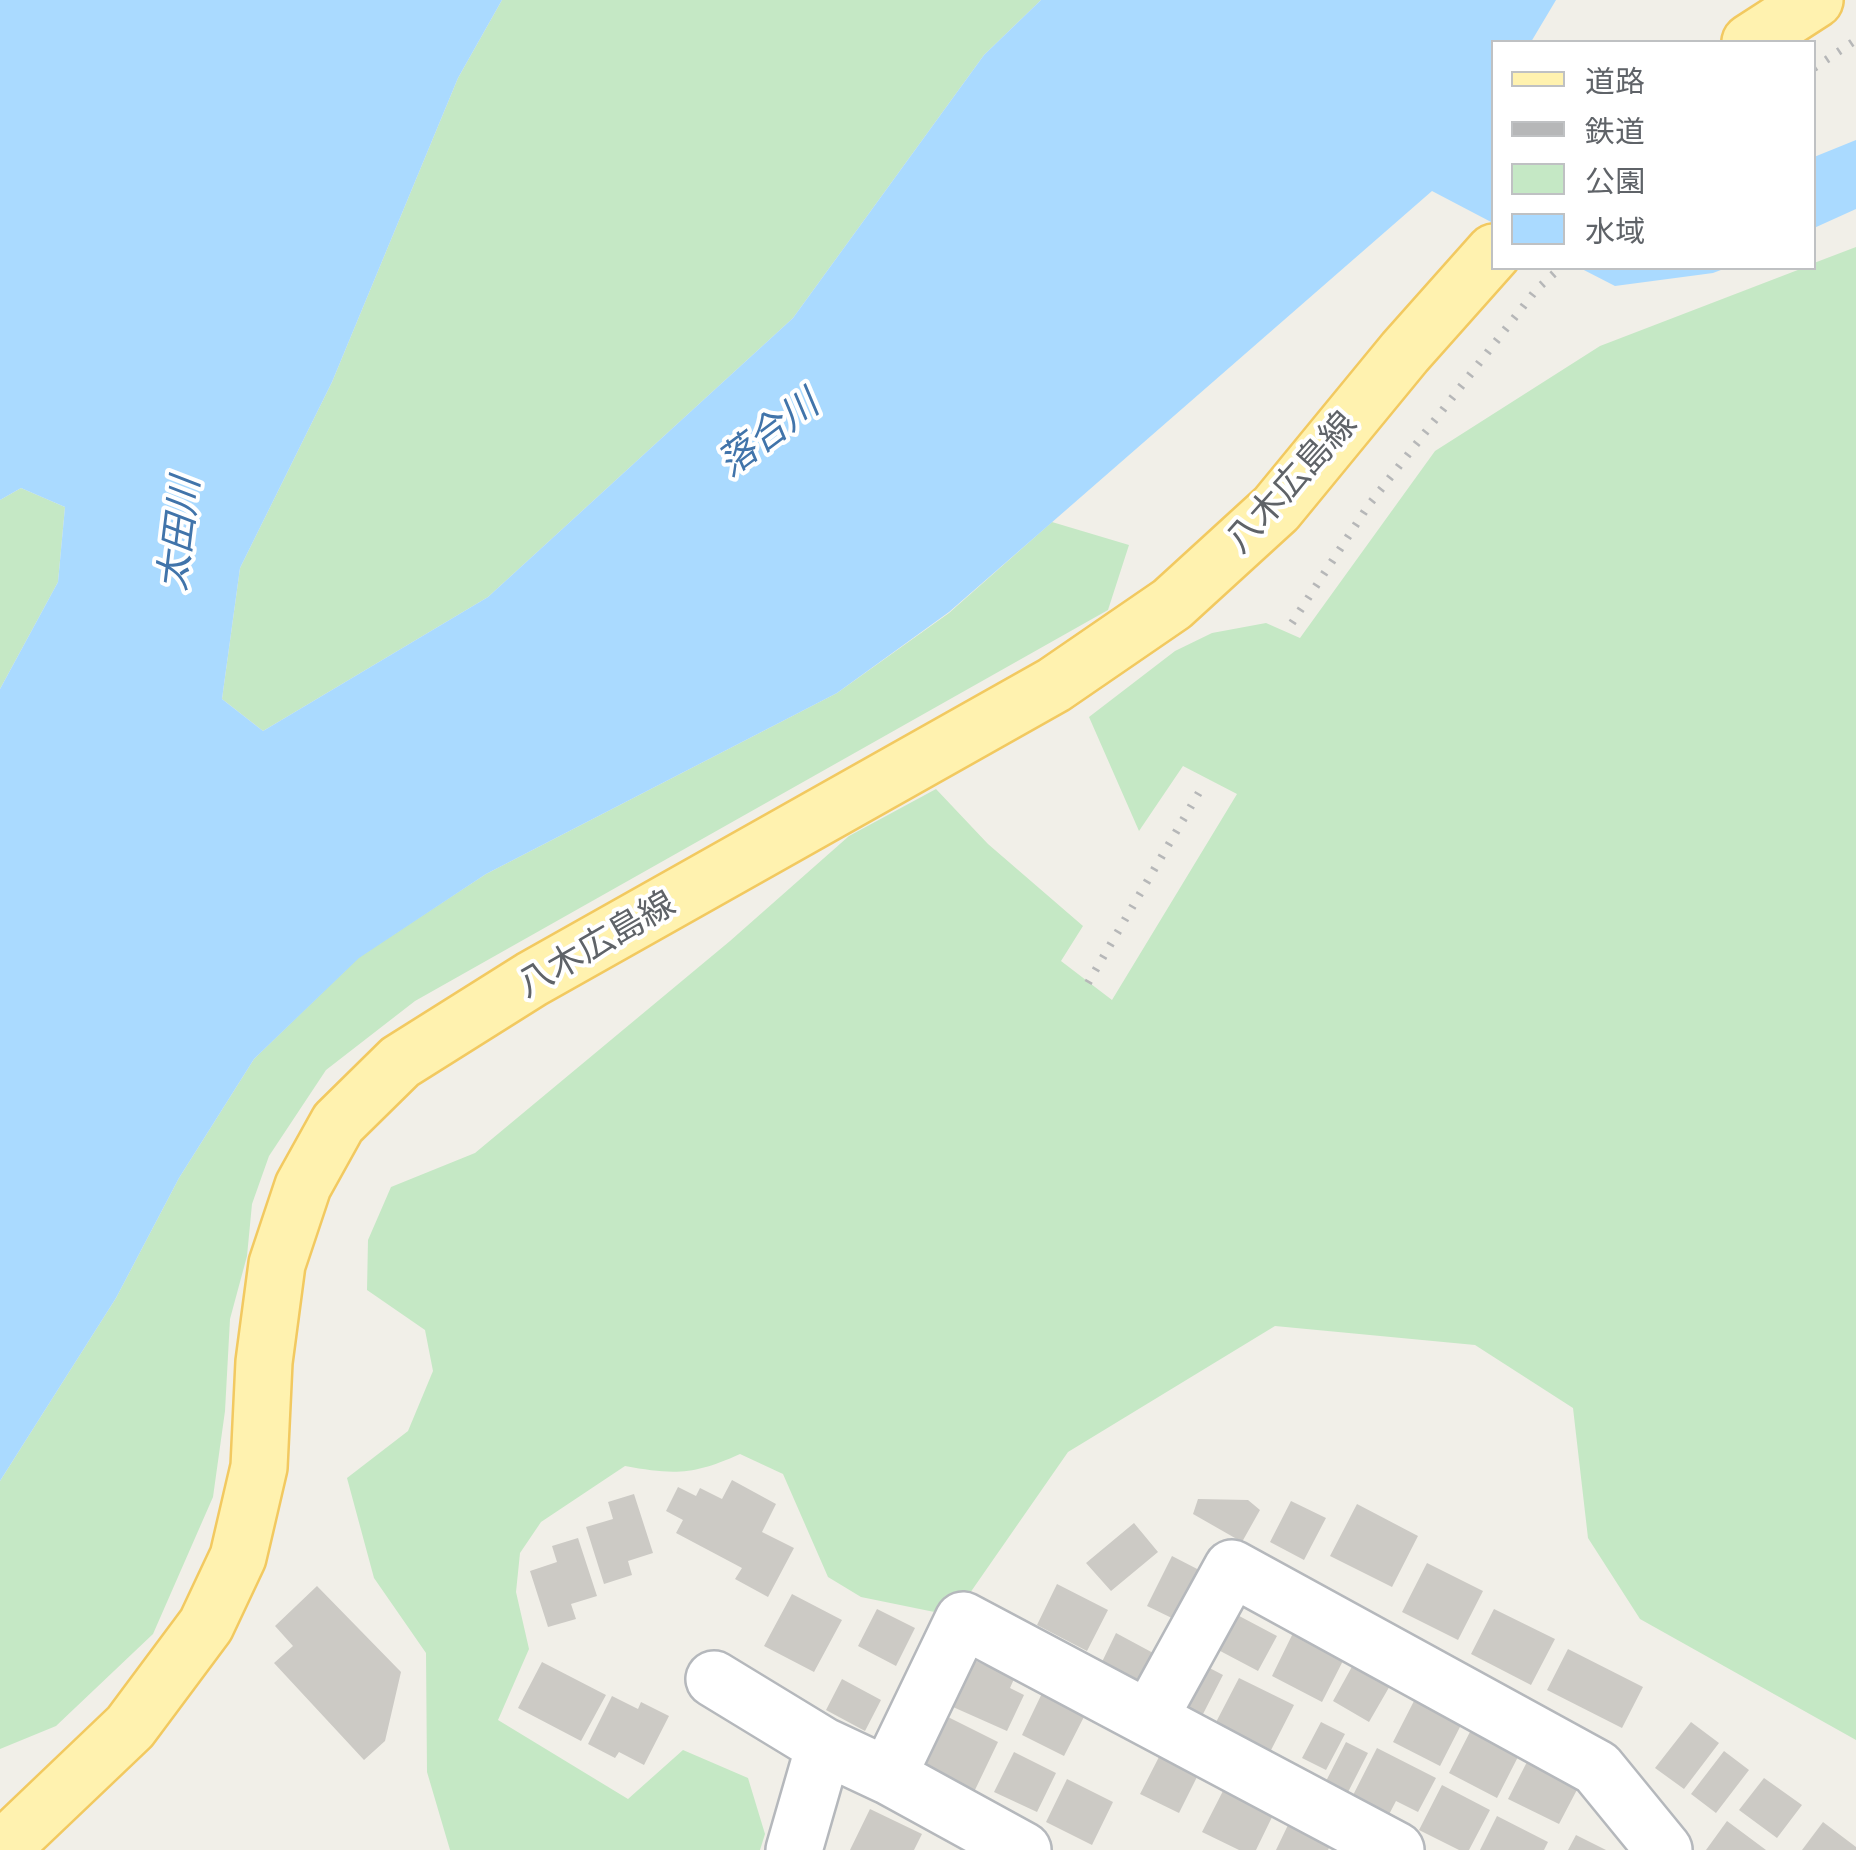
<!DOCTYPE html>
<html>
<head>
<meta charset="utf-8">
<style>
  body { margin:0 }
  #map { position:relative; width:1856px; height:1850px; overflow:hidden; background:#f1efe8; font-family:"Exo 2","Noto Sans JP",sans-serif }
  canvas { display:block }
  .legend { position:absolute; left:1491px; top:40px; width:325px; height:230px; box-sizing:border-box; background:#fff; border:2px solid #bfc1c3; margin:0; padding:12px 18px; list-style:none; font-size:30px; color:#5f6368 }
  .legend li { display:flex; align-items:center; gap:20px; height:50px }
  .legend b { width:50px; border:2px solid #bfc1c3 }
</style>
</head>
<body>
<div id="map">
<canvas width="1856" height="1850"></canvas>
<ul class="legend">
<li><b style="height:12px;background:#fff2af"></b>道路</li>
<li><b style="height:12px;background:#b6b7b8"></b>鉄道</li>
<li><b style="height:28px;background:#c5e8c5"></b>公園</li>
<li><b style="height:28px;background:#aadaff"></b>水域</li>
</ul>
</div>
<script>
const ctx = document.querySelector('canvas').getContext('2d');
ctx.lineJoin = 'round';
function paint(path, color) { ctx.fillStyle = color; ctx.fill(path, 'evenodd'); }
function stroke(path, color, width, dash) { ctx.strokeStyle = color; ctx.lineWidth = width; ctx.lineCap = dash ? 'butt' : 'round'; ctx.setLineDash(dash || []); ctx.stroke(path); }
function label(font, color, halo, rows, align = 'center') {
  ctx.font = font + ' "Exo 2","Noto Sans JP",sans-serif'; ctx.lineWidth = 8; ctx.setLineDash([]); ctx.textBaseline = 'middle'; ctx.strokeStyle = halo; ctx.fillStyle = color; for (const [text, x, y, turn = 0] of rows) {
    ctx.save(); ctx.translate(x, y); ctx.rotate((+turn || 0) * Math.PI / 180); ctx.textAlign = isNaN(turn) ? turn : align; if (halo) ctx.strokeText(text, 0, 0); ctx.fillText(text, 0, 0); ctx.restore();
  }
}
const green = new Path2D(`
  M502,0H1041L984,55L793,318L488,597L263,731L222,699L240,568L332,382L458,78Z
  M1856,247V1740L1640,1619L1588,1538L1573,1408L1475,1345L1275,1326L1068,1452L954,1616L861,1597L828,1577L783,1474L740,1454C694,1475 674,1475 625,1466L541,1522L520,1553L516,1592L529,1649L498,1720L628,1799L683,1750L748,1778L765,1834L760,1850H450L427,1772L426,1653L374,1578L347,1478L408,1431L433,1371L425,1330L367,1290L368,1240L391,1187L475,1153L730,941L849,836L936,789L988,844L1083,926L1061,961L1112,1000L1237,794L1183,766L1139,831L1089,717L1175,651L1212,633L1266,623L1300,638L1435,451L1600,346L1803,268H1814V263Z
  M21,488L65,507L58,582L0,689V500Z
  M1052,522L1129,545L1108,610L415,1001L326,1070L269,1156L252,1204L247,1256L230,1319L225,1411L213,1497L153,1634L56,1726L0,1749V1481L116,1298L179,1178L254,1059L359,957L486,874L837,693L949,613Z`);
const water = new Path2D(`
  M0,0H502L458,78L332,382L240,568L222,699L263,731L488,597L793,318L984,55L1041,0H1556L1531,42H1494L1493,223L1432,191L949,612L837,693L486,874L359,958L254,1059L179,1178L116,1298L0,1481V689L58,582L65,507L21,488L0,500Z
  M1856,140V209L1814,228V157Z
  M1580,268H1726L1713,273L1615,286Z`);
const building = new Path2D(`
  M732,1480L776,1504L762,1532L794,1548L768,1597L735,1579L742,1568L676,1533L683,1520L666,1511L678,1487L696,1496L700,1488L722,1499Z
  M634,1494L653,1553L628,1561L632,1575L604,1584L586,1527L613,1519L608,1502Z
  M1198,1499L1248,1500L1260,1510L1242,1542L1193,1514Z
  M1291,1501L1326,1518L1304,1560L1270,1542Z
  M1357,1504L1418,1536L1392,1587L1330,1556Z
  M1134,1523L1158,1552L1111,1591L1086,1563Z
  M578,1538L597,1596L571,1604L576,1619L548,1627L530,1571L557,1562L552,1546Z
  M1172,1556L1203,1572L1178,1621L1147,1606Z
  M1427,1563L1483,1591L1458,1640L1402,1612Z
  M1057,1584L1108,1610L1087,1651L1037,1625Z
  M317,1586L401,1672L385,1741L364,1760L274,1663L293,1646L275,1626Z
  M792,1594L842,1620L814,1672L764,1646Z
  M877,1609L915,1628L896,1666L858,1646Z
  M1226,1609L1277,1636L1258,1671L1207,1644Z
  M1494,1609L1555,1639L1531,1685L1471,1654Z
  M1296,1627L1347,1653L1322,1702L1272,1676Z
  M1116,1633L1155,1654L1140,1684L1101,1664Z
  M1568,1649L1643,1687L1622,1728L1547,1690Z
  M974,1660L1014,1679L1010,1688L1024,1695L1007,1731L953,1707Z
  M542,1662L606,1695L581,1741L518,1708Z
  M1200,1663L1223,1675L1203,1714L1179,1702Z
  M1354,1663L1391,1684L1369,1722L1333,1701Z
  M1239,1678L1294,1705L1268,1756L1213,1728Z
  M842,1679L881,1700L865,1731L826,1710Z
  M1046,1685L1089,1707L1064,1756L1022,1735Z
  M612,1696L638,1709L641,1702L669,1716L644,1765L619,1752L615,1758L588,1744Z
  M1414,1701L1461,1725L1440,1766L1393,1742Z
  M946,1716L998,1742L974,1792L921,1766Z
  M1321,1722L1345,1734L1326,1770L1302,1758Z
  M1691,1722L1719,1743L1684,1789L1655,1768Z
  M1473,1726L1521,1751L1497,1798L1449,1773Z
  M1346,1742L1368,1753L1345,1798L1323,1787Z
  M1377,1748L1436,1778L1418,1812L1396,1801L1383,1826L1347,1807Z
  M1724,1751L1749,1770L1716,1813L1691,1794Z
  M1014,1752L1056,1773L1037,1812L994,1792Z
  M1160,1755L1199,1773L1179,1813L1140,1794Z
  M1529,1758L1580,1784L1559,1824L1508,1799Z
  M1764,1778L1802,1805L1777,1838L1739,1810Z
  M1067,1779L1113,1802L1092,1845L1046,1822Z
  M1442,1785L1490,1810L1469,1850H1459L1419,1830Z
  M1224,1789L1274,1813L1256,1850H1239L1202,1832Z
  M870,1809L922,1834L914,1850H850Z
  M1497,1816L1548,1842L1544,1850H1480Z
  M1727,1821L1766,1850H1706Z
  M1823,1822L1856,1847V1850H1802Z
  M1288,1825L1330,1846L1328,1850H1276Z
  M1576,1835L1606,1850H1568Z`);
const minor = new Path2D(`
  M714,1679L824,1746
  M1150,1717L1232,1568L1597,1768L1664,1850
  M888,1776L963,1620L1396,1850
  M794,1850L824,1746L888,1776L1023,1850`);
const major = new Path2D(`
  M1750,42L1815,0
  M1,1850L130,1727L206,1625L238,1557L259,1467L264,1362L277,1264L303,1186L338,1123L400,1062L532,979L1054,685L1172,604L1276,509L1405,352L1494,252`);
const rail = new Path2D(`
  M1814,68L1856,40
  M1292,623L1368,506L1536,290L1560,268
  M1088,983L1201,789`);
const streetNames = [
  ["八木広島線",1291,482,-48],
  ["八木広島線",596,944,-30]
];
const waterNames = [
  ["落合川",768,433,-37],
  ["太田川",179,534,-83]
];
paint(green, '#c5e8c5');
paint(water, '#aadaff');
paint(building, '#cccac5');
stroke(minor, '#b5b8bc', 60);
stroke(major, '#f2c960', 60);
stroke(minor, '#fff', 55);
stroke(major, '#fff2af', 55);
stroke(rail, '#b6b7b8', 8, [2.5, 12]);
label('35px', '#5f6368', '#fff', streetNames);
label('italic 38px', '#4174aa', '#fff', waterNames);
</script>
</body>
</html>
